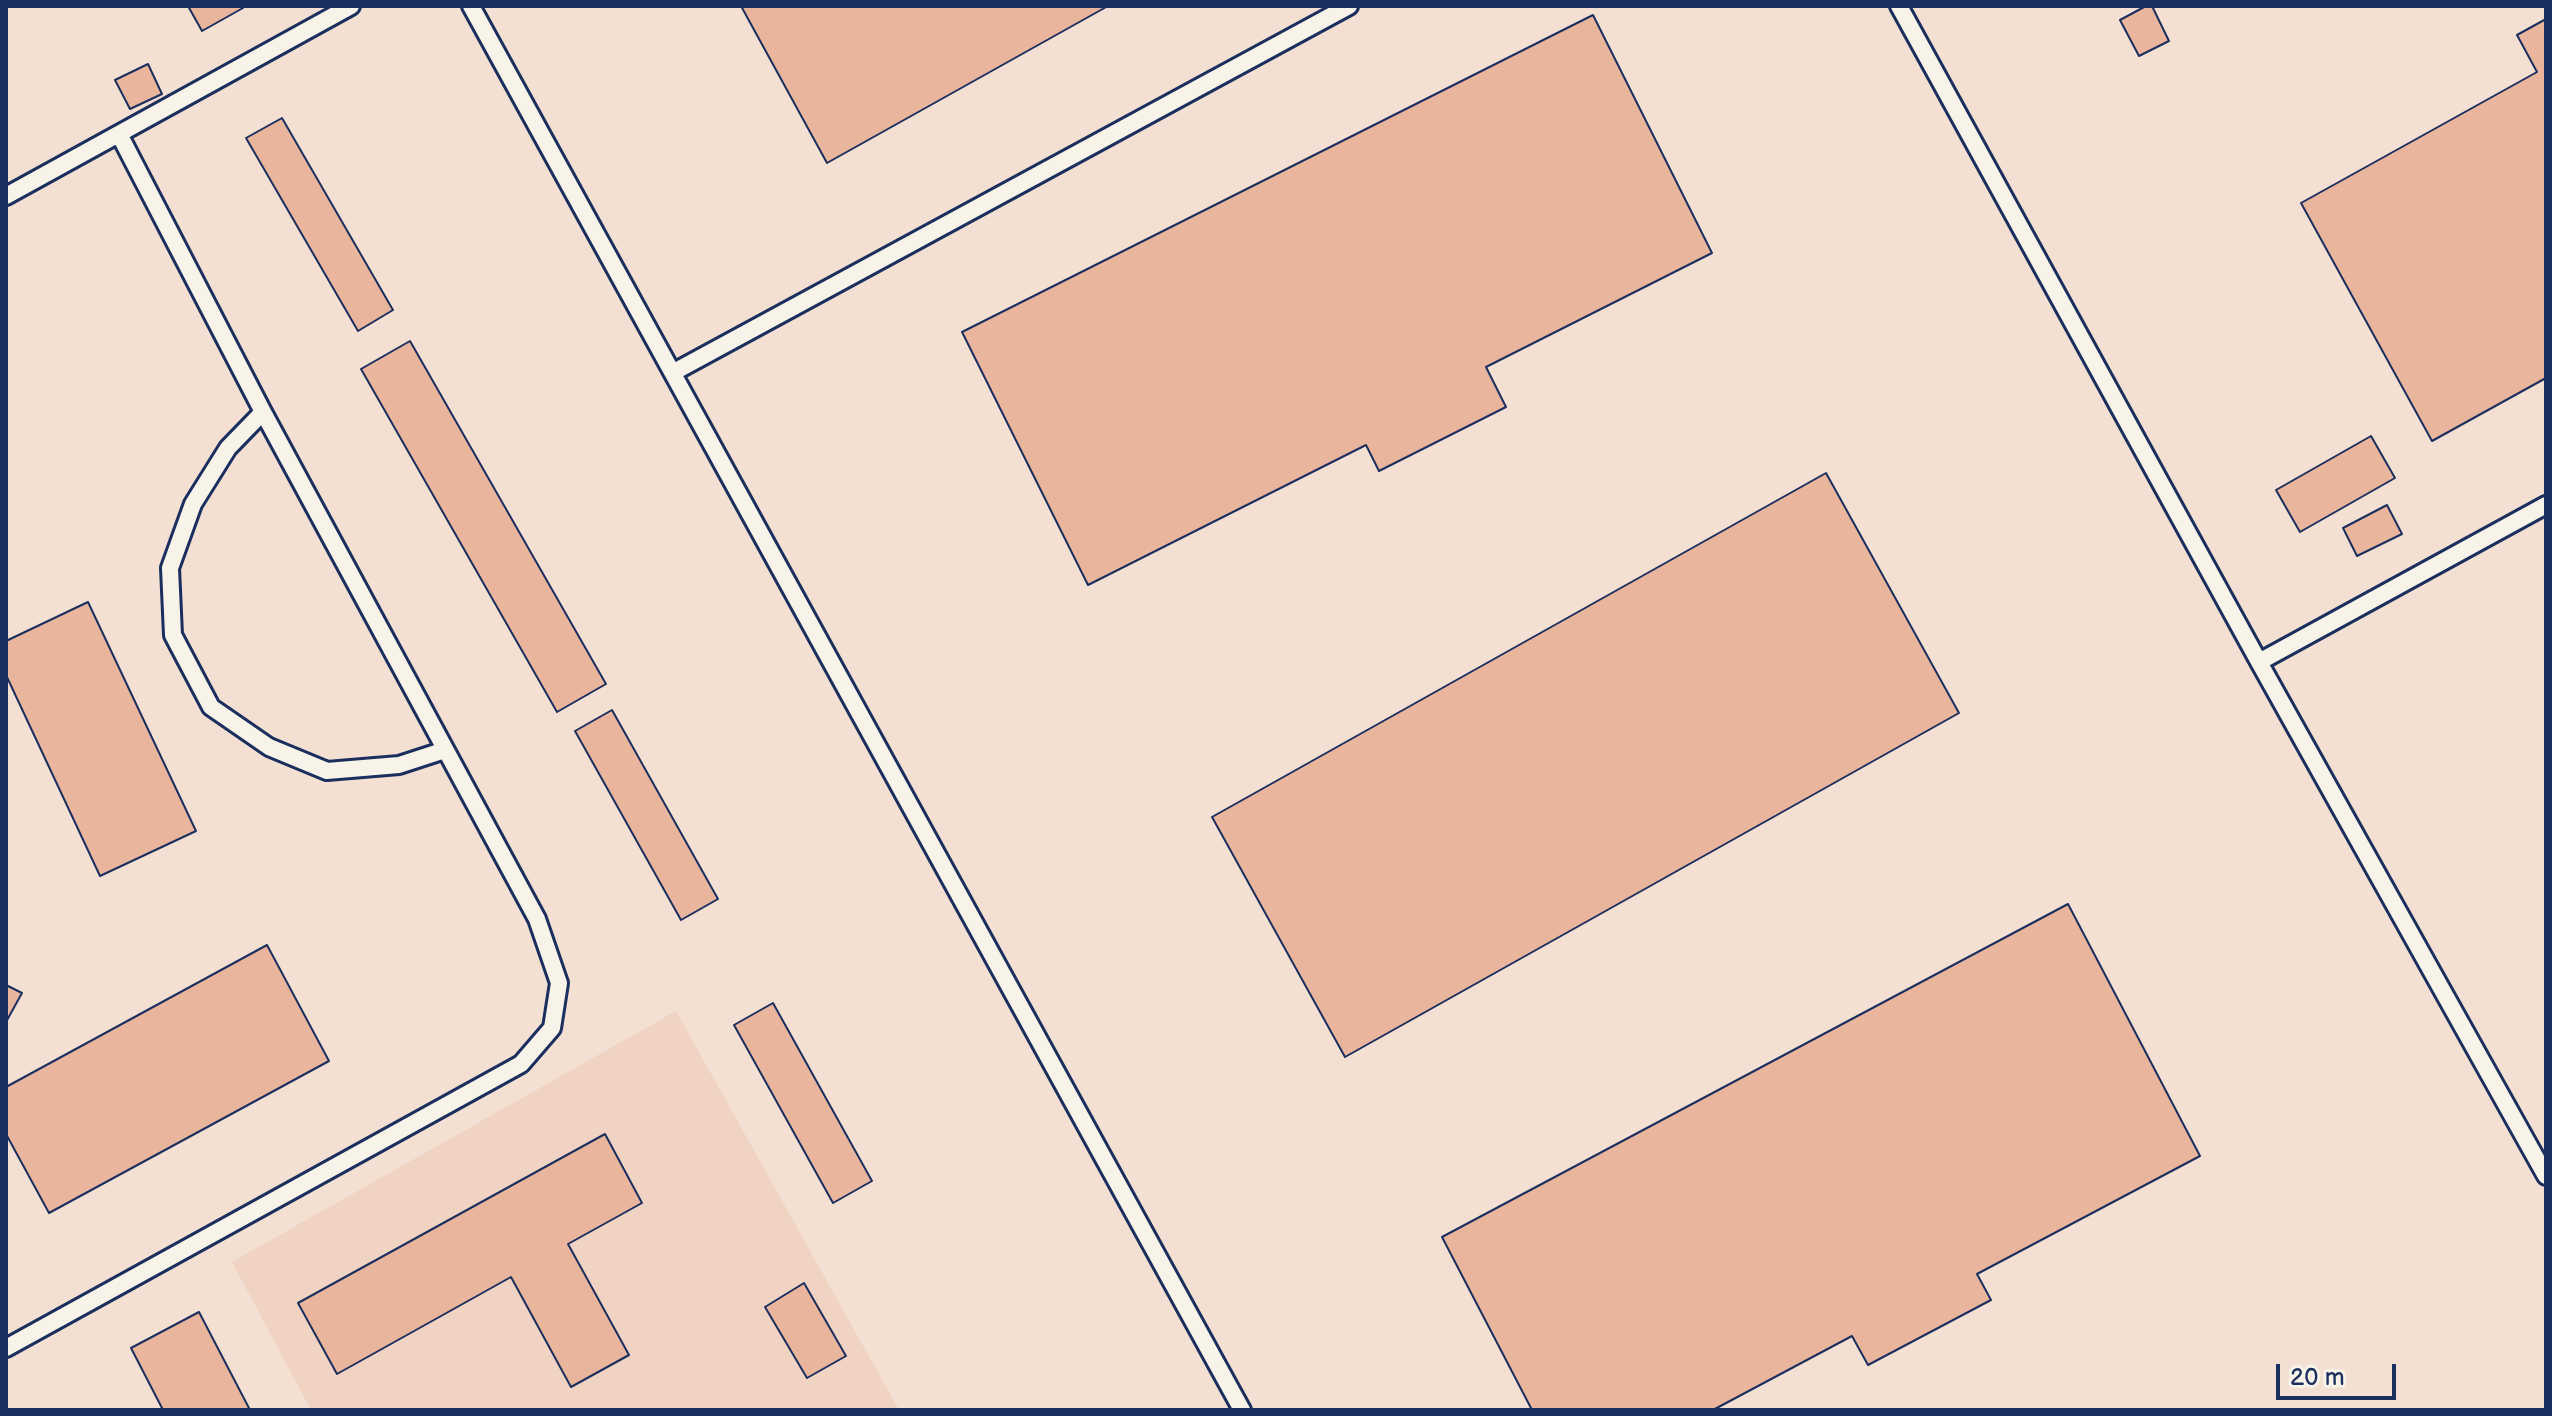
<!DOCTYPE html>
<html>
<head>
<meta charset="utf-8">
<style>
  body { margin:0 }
  #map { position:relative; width:2552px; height:1416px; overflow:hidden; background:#f3e0d2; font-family:"Balsamiq Sans",sans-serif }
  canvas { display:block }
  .frame { position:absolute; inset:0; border:8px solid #1b2f5e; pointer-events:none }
  .scale { position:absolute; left:2276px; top:1364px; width:120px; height:36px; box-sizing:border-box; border:4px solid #1b2f5e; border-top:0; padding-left:10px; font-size:24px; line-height:28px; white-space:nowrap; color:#1b2f5e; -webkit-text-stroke:6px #f7f3e8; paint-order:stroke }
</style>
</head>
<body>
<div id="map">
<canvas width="2552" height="1416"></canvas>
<div class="frame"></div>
<div class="scale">20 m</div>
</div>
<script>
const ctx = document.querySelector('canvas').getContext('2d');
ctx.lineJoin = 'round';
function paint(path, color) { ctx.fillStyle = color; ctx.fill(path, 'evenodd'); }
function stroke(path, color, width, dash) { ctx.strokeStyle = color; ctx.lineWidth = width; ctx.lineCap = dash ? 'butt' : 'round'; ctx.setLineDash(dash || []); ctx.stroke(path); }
const built = new Path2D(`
  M676,1011L899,1410H311L232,1262Z`);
const building = new Path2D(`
  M188,6H243V8L202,31Z
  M741,6H1108L827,163Z
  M2146,6H2152L2169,41L2139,56L2120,20Z
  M1593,15L1712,253L1486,367L1506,407L1379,471L1366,445L1088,585L962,332Z
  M2546,19V378L2432,441L2301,203L2537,72L2517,35Z
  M148,64L162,94L130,109L115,80Z
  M282,118L393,310L358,331L246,138Z
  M410,341L606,684L557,712L361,369Z
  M2371,436L2395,478L2300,532L2276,490Z
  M1826,473L1959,713L1345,1057L1212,817Z
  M2387,505L2402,534L2357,556L2343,528Z
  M88,602L196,831L100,876L6,675V641Z
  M612,710L718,899L681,920L575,731Z
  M2068,904L2200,1156L1977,1274L1991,1300L1868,1365L1852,1336L1713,1410H1532L1442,1237Z
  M267,945L329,1061L49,1213L6,1134V1087Z
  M6,985L22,993L6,1022Z
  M773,1003L872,1181L833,1203L734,1025Z
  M605,1134L642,1203L568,1244L629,1355L571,1387L511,1277L337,1374L298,1303Z
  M804,1283L846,1356L807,1378L765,1307Z
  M199,1312L250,1410H163L131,1348Z`);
const service = new Path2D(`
  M471,6L1242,1410
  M1899,6L2259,662L2546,1176
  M6,196L351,6
  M674,372L1349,6
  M263,412L228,448L193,504L170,568L173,635L211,707L269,747L327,771L399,765L445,750
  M2259,662L2546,505
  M6,1348L521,1064L552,1028L559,983L537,919L263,412L119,134`);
paint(built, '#f0d3c2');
paint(building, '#eab59d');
stroke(building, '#1b2f5e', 2);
stroke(service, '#1b2f5e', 22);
stroke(service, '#f7f3e8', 16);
</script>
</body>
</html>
